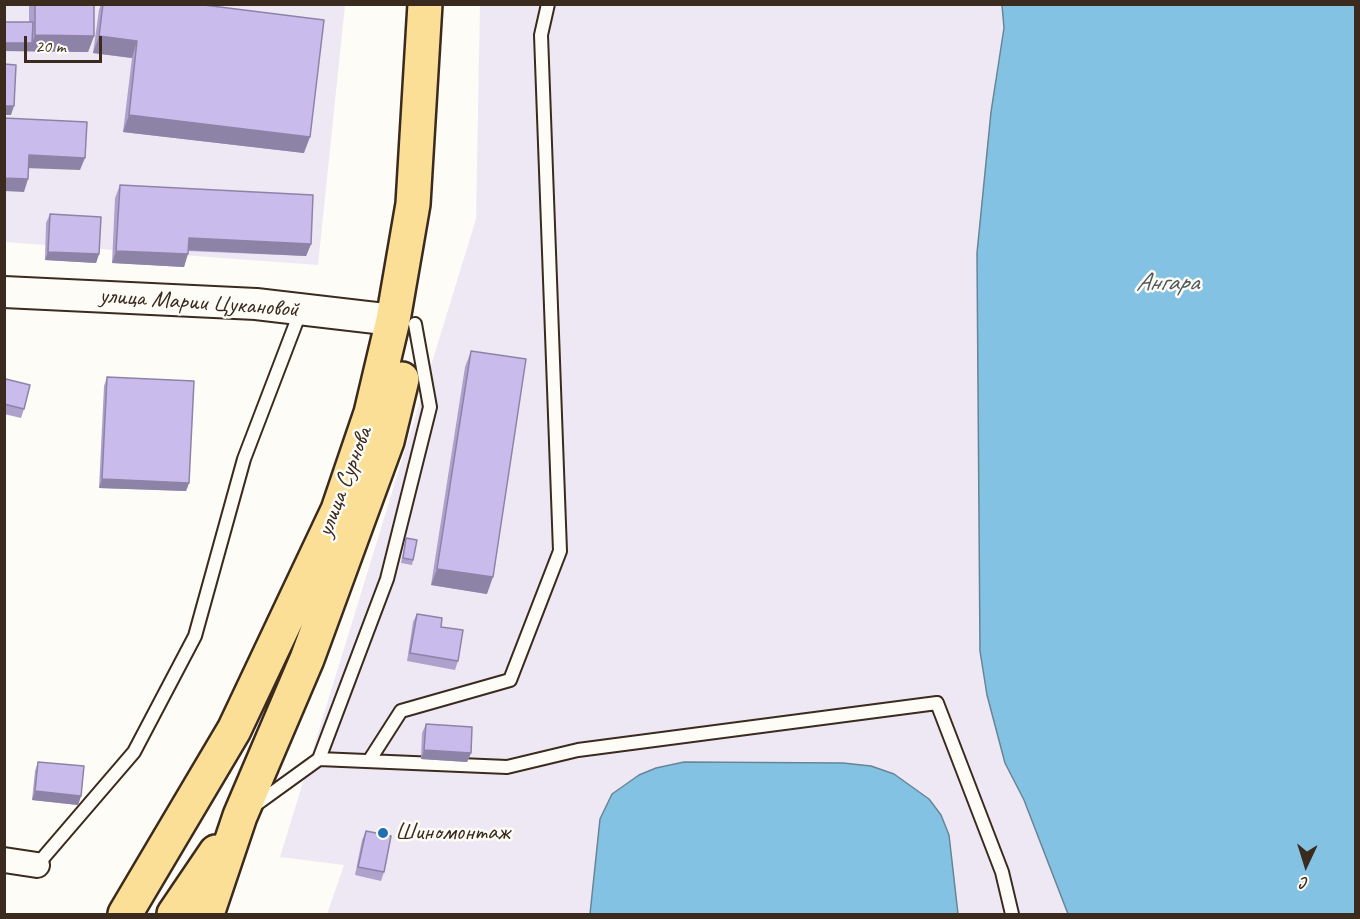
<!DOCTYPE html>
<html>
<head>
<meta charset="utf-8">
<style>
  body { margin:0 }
  #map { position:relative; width:1360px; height:919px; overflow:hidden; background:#fdfcf7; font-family:Caveat,sans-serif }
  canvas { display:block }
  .frame { position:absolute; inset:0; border:6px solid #3b2a1e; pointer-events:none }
  .north { position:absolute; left:1276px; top:835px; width:60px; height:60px; -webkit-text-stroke:4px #fdfcf7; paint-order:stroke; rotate:184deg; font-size:16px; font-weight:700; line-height:24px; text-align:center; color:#3b2a1e }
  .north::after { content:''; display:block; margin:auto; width:21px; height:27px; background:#3b2a1e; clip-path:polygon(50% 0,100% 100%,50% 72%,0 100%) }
  .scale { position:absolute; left:24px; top:36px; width:78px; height:27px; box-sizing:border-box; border:3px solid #3b2a1e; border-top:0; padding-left:8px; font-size:18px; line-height:21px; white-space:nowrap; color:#3b2a1e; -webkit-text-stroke:4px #fdfcf7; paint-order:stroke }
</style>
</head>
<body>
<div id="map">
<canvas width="1360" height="919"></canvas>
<div class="frame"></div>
<div class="north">С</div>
<div class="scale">20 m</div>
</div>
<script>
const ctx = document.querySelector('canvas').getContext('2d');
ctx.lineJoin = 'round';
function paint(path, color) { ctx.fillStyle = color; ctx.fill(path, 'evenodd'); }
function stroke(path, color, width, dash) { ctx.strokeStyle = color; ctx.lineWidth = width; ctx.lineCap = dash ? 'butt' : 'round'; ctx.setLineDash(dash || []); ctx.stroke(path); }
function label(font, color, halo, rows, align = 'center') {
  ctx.font = font + ' Caveat,sans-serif'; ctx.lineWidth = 5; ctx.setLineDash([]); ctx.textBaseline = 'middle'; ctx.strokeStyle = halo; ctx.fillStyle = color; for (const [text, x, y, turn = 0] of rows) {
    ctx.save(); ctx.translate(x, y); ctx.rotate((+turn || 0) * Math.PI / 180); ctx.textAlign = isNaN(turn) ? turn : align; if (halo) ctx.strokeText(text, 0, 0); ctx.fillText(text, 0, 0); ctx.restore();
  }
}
const built = new Path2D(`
  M4,5H345L318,265L5,242Z
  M480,5H1002L1004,28L996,74L977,253L980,651L987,695L1005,763L1024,800L1068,914H958L949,835L871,766L843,763L684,762L600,819L590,914H327L344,865L280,857L476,219Z`);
const water = new Path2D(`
  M1002,5H1355V914H1068L1024,800L1005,763L987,695L980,651L977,253L991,112L1004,28Z
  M684,762L843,763L871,766L894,774L929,799L941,815L949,835L958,914H590L600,819L612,794L639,775L656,768Z`);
const service = new Path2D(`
  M319,759L387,579L430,407L415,324
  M369,761L401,711L510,680L560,551L541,35L548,4
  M254,806L319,759L507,767L578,750L937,703L1002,872L1012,914
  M37,865L134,752L195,636L244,459L301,310`);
const minor = new Path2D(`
  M4,860L37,865`);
const tertiary = new Path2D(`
  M4,292L256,304L393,320`);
const primary = new Path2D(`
  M125,914L234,730L338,510L371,413L393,320L413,204L425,4
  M174,914L216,852
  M207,914L240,816L307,659L387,441L402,379`);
const wall = new Path2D(`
  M29,4H94V36L88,52L4,51V22H29Z
  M101,4H196L304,153L123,132L132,58L93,53L99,10Z
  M120,185L311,244L306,256L188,251L184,267L112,263L115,198Z
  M50,214L99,254L96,263L45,260L46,223Z
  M471,351L487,594L431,585L465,367Z
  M107,377L189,483L186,491L99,488L104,386Z
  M6,379L24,409L21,418L4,414V383Z
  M406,538L413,560L412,565L401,563Z
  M417,614L441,627L458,661L455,670L407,661L413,622Z
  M426,724L471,753L467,762L421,759L422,733Z
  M38,762L81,796L78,805L32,800L35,771Z
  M366,831L384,872L381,881L355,875L362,840Z`);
const shadedWall = new Path2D(`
  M35,35L94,36L88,52L4,51V43H32Z
  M99,36L137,41L132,58L93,53Z
  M4,106H14L11,115H4Z
  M129,115L310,137L304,153L123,132Z
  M29,155L85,158L80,170L25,168Z
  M4,178L28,179L24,192L4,191Z
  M189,238L311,244L306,256L185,250Z
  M116,251L188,254L184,267L112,263Z
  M48,252L99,254L96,263L45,260Z
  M102,479L189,483L186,491L99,488Z
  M437,569L493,577L487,594L431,585Z
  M424,750L471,753L467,762L421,759Z
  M35,791L81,796L78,805L32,800Z`);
const building = new Path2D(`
  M35,4H94V36L35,35Z
  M103,4H196L324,20L310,137L129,115L137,41L99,36Z
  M4,22H33L32,43H4Z
  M4,64L16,65L14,106H4Z
  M4,118L87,122L85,158L29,155L28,179L4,178Z
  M120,185L313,195L311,244L189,238L188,254L116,251Z
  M50,214L101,217L99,254L48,252Z
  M471,351L526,359L493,577L437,569Z
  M107,377L194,381L189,483L102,479Z
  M6,379L30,385L24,409L4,404V385Z
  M406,538L417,540L413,560L403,558Z
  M417,614L442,618L441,627L463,630L458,661L410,653Z
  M426,724L472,727L471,753L424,750Z
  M38,762L84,766L81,796L35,791Z
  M366,831L391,836L384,872L358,867Z`);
const markers = [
  [383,833,6,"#1f6fb2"]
];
const streetNames = [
  ["улица Марии Цукановой",199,303,4],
  ["улица Сурнова",345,482,-69]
];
const poiNames = [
  ["Шиномонтаж",395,833]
];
const waterNames = [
  ["Ангара",1167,283]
];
paint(built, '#eee8f4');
paint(water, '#84c2e4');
stroke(water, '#678595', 1.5);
stroke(service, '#3b2a1e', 16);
stroke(minor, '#3b2a1e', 28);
stroke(tertiary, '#3b2a1e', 34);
stroke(primary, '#3b2a1e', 38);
stroke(service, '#fdfcf7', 12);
stroke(minor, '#fdfcf7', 24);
stroke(tertiary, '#fdfcf7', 30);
stroke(primary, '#fbdf96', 33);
paint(wall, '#aea1cc');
paint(shadedWall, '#8d83a6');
paint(building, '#cabbed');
stroke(building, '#8d83a6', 1.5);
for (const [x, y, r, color] of markers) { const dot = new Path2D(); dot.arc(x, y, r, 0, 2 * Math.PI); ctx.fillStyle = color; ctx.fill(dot); stroke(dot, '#fdfcf7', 2); }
label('24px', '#3b2a1e', '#fdfcf7', streetNames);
label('24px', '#3b2a1e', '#fdfcf7', poiNames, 'left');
label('italic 26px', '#515859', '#fdfcf7', waterNames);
</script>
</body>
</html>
